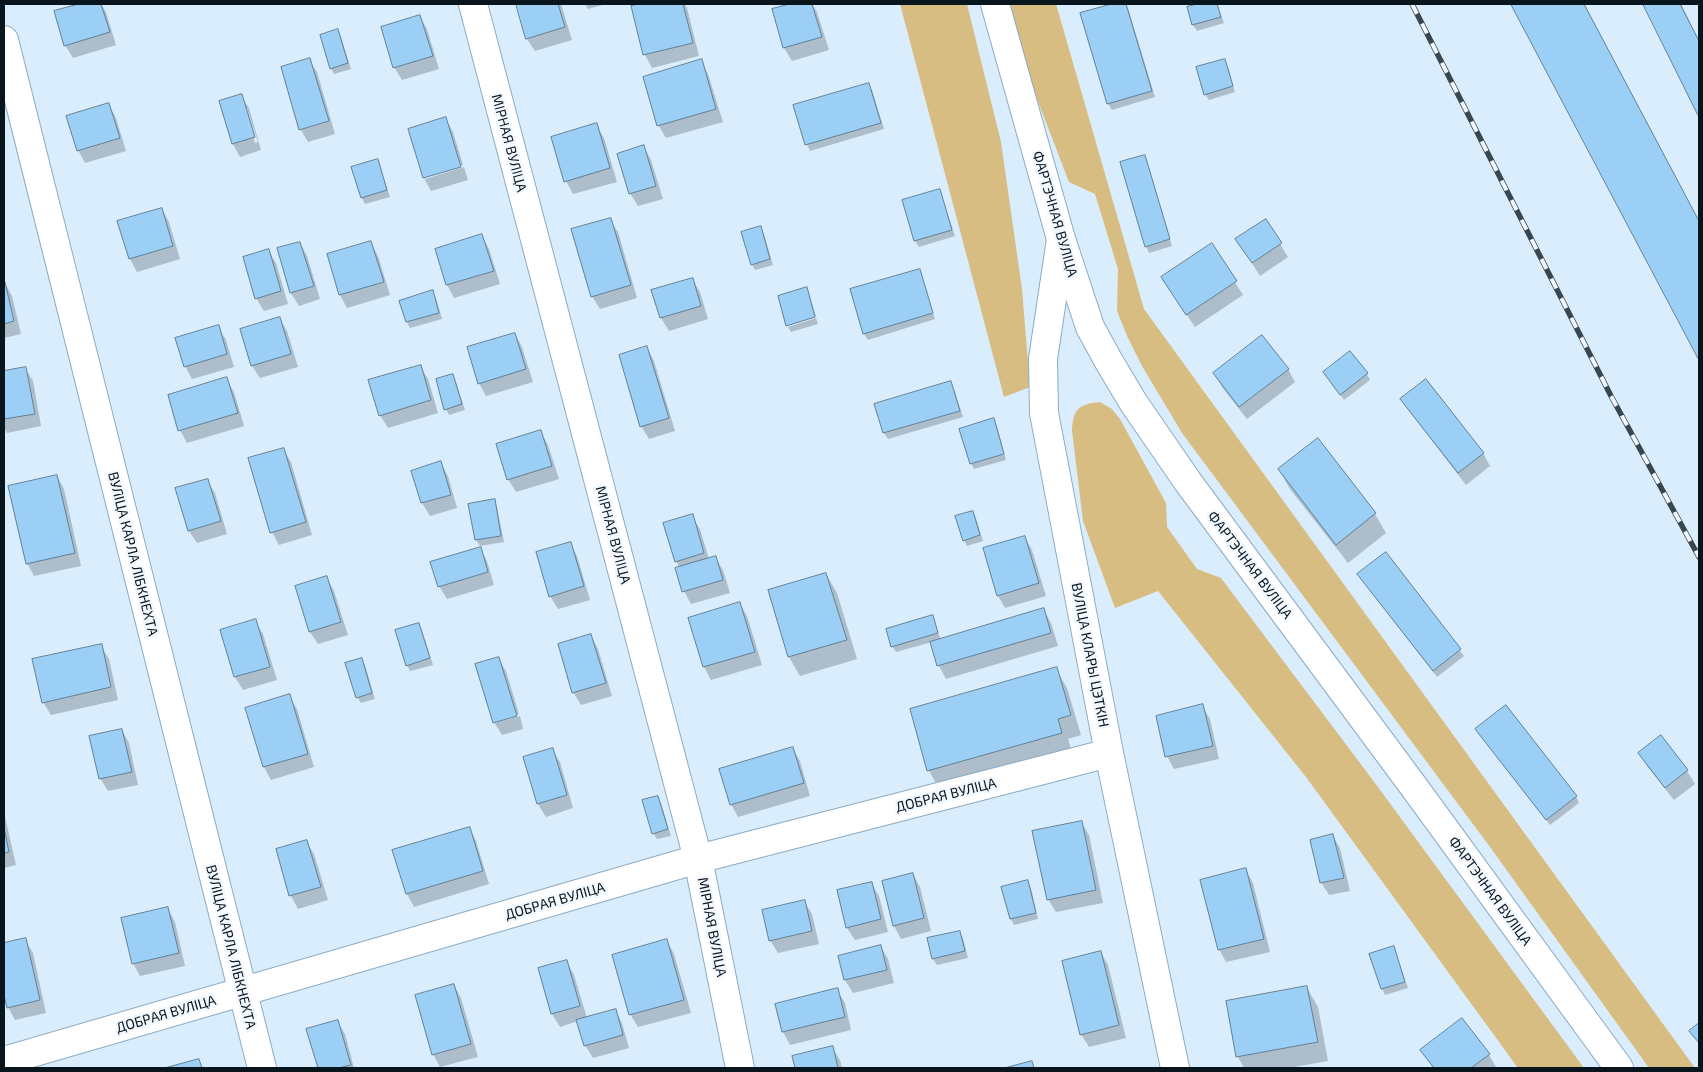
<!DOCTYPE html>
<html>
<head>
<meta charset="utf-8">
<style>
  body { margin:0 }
  #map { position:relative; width:1703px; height:1072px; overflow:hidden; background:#d9edfc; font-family:"Exo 2",sans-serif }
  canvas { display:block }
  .frame { position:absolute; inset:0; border:5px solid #09151d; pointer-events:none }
</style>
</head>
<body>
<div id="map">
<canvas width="1703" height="1072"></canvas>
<div class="frame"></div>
</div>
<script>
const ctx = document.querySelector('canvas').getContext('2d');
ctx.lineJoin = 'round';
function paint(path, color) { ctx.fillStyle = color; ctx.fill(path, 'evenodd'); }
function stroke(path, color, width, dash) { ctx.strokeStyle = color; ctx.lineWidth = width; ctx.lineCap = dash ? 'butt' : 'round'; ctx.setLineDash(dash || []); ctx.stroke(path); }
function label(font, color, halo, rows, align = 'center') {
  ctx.font = font + ' "Exo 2",sans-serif'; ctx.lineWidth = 5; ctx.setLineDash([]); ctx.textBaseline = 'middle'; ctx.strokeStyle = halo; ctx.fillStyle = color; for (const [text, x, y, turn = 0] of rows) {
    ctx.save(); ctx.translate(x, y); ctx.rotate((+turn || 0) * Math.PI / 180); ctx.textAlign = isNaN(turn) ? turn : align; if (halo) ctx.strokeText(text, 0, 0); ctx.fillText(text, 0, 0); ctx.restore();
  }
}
const green = new Path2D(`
  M900,4H967L1001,142L1022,289L1030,387L1004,397Z
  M1009,4H1056L1144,309L1695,1068H1649L1490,847L1182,433L1142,366L1127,336L1117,311L1118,269L1095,194L1069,182L1032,86Z
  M1100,402L1112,409L1120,419L1166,503L1167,527L1197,569L1221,578L1375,783L1584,1068H1518L1306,777L1158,591L1115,608L1083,521L1072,431C1073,410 1078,404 1100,402Z`);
const shadow = new Path2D(`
  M83,4H101L106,12L116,45L73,58L65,45L56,12Z
  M517,4H561L572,40L535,51L527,39Z
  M585,4H606L588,9Z
  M644,4H685L687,8L699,56L652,68L645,55L633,7Z
  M795,4H812L817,12L829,50L792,61L784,48L773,10Z
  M1117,4H1125L1128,8L1155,97L1112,110L1108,104L1082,14Z
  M1201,4H1217L1224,23L1197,31L1193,25L1188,7Z
  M1512,4H1584L1699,221V358Z
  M1644,4H1681L1699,40V114Z
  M420,17L427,29L439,69L402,80L394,67Z
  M338,31L341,37L351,69L334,74L331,68Z
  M309,60L317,72L335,134L308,142L301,130L282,68Z
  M1224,60L1228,67L1235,92L1209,100L1205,94Z
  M701,61L708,74L723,122L666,138L659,126L644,77Z
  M868,84L872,90L884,129L810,151L807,144Z
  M241,96L249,108L261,150L240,157L233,144ZM245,108H247L258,142L255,143Z
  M109,105L116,118L126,151L85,163L78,150Z
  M446,119L453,132L463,165L425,176V179L464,167L468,180L431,191L424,178Z
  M596,125L604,138L617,182L573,194L566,181Z
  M644,147L651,160L663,199L638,206L630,193Z
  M1144,156L1147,162L1172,246L1149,253L1146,246Z
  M377,160L380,167L390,197L365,204L362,198Z
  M939,190L942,197L955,236L919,247L915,241L903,201Z
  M162,209L169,222L180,259L137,272L130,259Z
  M610,220L618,232L637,298L600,309L592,296Z
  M1266,221L1288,257L1260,276L1245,252Z
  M760,228L764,234L773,265L755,270L752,264Z
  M482,236L489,249L500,284L454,298L447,285L436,249Z
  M300,243L307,256L320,299L299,306L291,293L278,249Z
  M371,243L378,256L390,295L347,308L340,295L328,255Z
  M1211,245L1243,295L1195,327L1170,290Z
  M268,250L276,263L288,304L264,311L256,298Z
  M919,271L922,277L935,319L868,340L864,334Z
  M692,279L700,292L708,319L669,331L661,318L653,291Z
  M5,283L12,296L21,334L4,338Z
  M806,289L809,295L816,316L787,325Z
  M432,292L436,298L442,319L410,328L407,322L401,301Z
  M279,318L287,331L298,367L260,378L252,366L242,330Z
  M816,318L818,324L791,332L788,327Z
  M218,327L226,340L234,367L192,379L185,366Z
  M515,334L522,347L533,382L486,396L479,383Z
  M647,348L654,361L675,431L649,439L641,426Z
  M420,366L428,379L438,413L388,428L380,415Z
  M25,368L33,381L41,426L7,433L4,428V372Z
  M1288,369L1295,382L1247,419L1222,387L1215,374Z
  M1324,373L1367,374L1370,380L1344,400Z
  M452,376L456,382L465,410L449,415L446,409Z
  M226,379L234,392L244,426L187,443L180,430Z
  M950,383L954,389L963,417L888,439L884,433L876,405Z
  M1402,399L1483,453L1490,466L1466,485L1410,412Z
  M993,420L997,426L1006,460L974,469L971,463Z
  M541,432L548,445L559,479L516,492L508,479Z
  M1318,440L1375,514L1386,533L1348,563L1290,489L1279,470Z
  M283,449L291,462L312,535L279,545L272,532Z
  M441,463L448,476L457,508L430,516L422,503L413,471Z
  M57,476L64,489L81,566L34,576L27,563Z
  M207,480L215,493L227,534L197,543L189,531Z
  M494,501L497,507L504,542L480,546L476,540L470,505Z
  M972,512L976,518L983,541L967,546L964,540Z
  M692,516L700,529L709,559L715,557L723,570L730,593L691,604L684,591L680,568L676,561Z
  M1025,537L1032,550L1046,596L1005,608L998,596Z
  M570,543L577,556L590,600L558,609L550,596Z
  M480,548L487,561L494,585L447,599L439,586Z
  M1385,553L1464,656L1437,677L1362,580Z
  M826,574L837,593L857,659L800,676L789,657Z
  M327,578L334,591L348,635L318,644L310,632Z
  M740,604L747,616L762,665L711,680L704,667L689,619Z
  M1044,610L1051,623L1058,646L946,679L939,666L932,642L896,652L892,646L932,617L941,640Z
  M255,621L263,634L277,680L243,690L235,677L221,631Z
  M419,624L422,630L433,665L410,671L407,665Z
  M591,636L598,649L612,696L581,705L573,692Z
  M101,646L109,659L118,700L51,715L43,702Z
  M498,658L506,671L519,714L495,721V723L520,716L523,729L502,735L494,722Z
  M361,659L365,665L375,699L361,703L357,697Z
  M1056,669L1067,688L1081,735L1068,739L1072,752L940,790L929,771L911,710Z
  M289,696L297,709L314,767L271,780L264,767Z
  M1202,706L1210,719L1219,759L1174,769L1167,756Z
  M122,730L129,743L138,785L108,791L100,778Z
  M1480,735L1576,796L1579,803L1550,825Z
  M1661,737L1687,771L1695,784L1674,800L1647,766L1640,753Z
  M552,749L560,762L573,808L546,817L538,804L524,757Z
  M793,749L800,761L810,796L738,817L731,804Z
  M657,797L661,803L671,836L657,839L653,833Z
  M4,812L16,865L4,868Z
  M1081,822L1089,835L1103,903L1056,912L1048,899Z
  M469,828L476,841L489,884L414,907L407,894L394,851Z
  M1333,836L1340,848L1350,891L1329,895L1321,882Z
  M306,841L314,854L328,900L298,909L291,896L277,850Z
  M1246,870L1253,883L1270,952L1226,962L1219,949Z
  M913,874L920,887L931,931L901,939L894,926Z
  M1027,882L1031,888L1038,919L1014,925L1011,919L1003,888Z
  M871,883L879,896L888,932L855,940L847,928Z
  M804,901L812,914L819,944L778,953L770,940Z
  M168,909L175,922L185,966L140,976L133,963Z
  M959,932L963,938L968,958L937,965L933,959L929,939Z
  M25,940L33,953L46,1013L15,1020L8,1007L4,989V944Z
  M667,941L674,954L691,1013L638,1027L630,1014Z
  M881,947L888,959L894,983L853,993L845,980L839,956Z
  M1393,948L1396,954L1408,988L1385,995L1382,989L1371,955Z
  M1101,953L1108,965L1126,1038L1089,1047L1081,1034Z
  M567,962L574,975L587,1018L615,1010L622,1023L629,1048L593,1058L585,1045L578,1021L560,1027L552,1014Z
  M454,985L461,998L478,1057L440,1067L433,1054Z
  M1307,988L1318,1007L1328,1061L1289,1068H1244L1238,1057Z
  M837,990L845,1003L851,1030L790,1045L783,1032L776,1004Z
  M337,1021L345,1034L354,1068H319L308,1030Z
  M832,1047L840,1060L842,1068H797L794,1057Z
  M1422,1050L1489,1055L1496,1067L1433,1068Z`);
const building = new Path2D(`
  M79,4H101L110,32L64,46L54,11Z
  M516,4H558L565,27L526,39Z
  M639,4H683L693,43L643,55L631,6Z
  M790,4H812L822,37L783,48L772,9Z
  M1112,4H1126L1152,91L1107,104L1080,13Z
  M1197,4H1217L1221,17L1192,25L1187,7Z
  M1511,4H1584L1699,221V360Z
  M1643,4H1680L1699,41V117Z
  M420,15L433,56L393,68L381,27Z
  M338,29L348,63L330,69L320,35Z
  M310,58L329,121L299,130L281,67Z
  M702,59L716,109L657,126L643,77Z
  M1225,59L1233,86L1204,95L1196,67Z
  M869,83L881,123L805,145L793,105Z
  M242,94L255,137L232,144L219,101Z
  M109,103L120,138L77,151L66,116Z
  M446,117L461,167L423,178L408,129Z
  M597,123L610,168L564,182L551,137Z
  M644,145L656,186L629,194L617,154Z
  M1145,155L1170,239L1145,247L1120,162Z
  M378,159L387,190L361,198L351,167Z
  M940,189L952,230L914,241L902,200Z
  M162,208L173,246L129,259L117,221Z
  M611,218L631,285L591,297L571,229Z
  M1266,219L1282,243L1252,263L1235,239Z
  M761,226L770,259L751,265L741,232Z
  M482,234L494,271L446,285L435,249Z
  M371,241L384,282L339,295L327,254Z
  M300,242L314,286L290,293L277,248Z
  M1212,243L1237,281L1186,315L1161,277Z
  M269,249L281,291L255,299L243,257Z
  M920,269L933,313L863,334L850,289Z
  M693,278L701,306L660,318L651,290Z
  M4,282H5L14,321L4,324Z
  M807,287L815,317L786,326L778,296Z
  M433,290L439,313L406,322L399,301Z
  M280,317L291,354L251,366L240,329Z
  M219,325L227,354L184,367L175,338Z
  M515,333L526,369L478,384L467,347Z
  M1262,335L1289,369L1239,407L1213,373Z
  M647,346L669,418L640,427L619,355Z
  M1350,351L1368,373L1340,395L1323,372Z
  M421,365L431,400L379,416L368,380Z
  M26,367L35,414L4,419V371Z
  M453,374L462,404L444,410L436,379Z
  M227,377L238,413L178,431L168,395Z
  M1426,379L1484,453L1458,473L1400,399Z
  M951,381L960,411L883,433L874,404Z
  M994,418L1004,454L970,464L959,429Z
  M541,430L552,466L507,480L496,444Z
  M1318,438L1376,513L1336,545L1278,469Z
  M284,448L306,522L270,533L248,458Z
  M441,461L451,495L421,503L411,471Z
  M57,475L75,553L26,564L8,486Z
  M208,479L221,521L188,531L175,488Z
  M495,499L501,536L475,540L468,504Z
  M973,511L980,535L963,541L955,516Z
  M693,514L704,553L675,562L663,523Z
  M1025,536L1039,583L997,596L983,548Z
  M571,542L584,586L549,597L536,552Z
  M481,547L488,572L438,587L430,562Z
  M1386,552L1461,649L1433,671L1357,574Z
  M716,556L723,580L682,592L675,568Z
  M826,573L847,640L788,657L768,590Z
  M327,576L341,622L309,632L295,586Z
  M740,602L755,652L703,667L688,618Z
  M1044,608L1051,633L937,666L930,642Z
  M933,615L938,633L891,647L886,629Z
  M256,619L270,667L234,677L220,630Z
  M419,623L430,658L406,666L395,630Z
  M591,634L606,683L572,693L558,644Z
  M102,644L111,687L42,703L32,659Z
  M499,657L517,716L493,723L475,664Z
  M362,658L372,693L356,698L345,663Z
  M1057,667L1071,715L1058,719L1062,733L927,771L910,709Z
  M290,694L308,754L263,767L245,708Z
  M1203,704L1213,746L1165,757L1156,716Z
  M1506,705L1577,796L1546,820L1475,729Z
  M122,729L132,772L99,779L89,736Z
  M1661,735L1688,770L1665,788L1638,753Z
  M793,747L804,783L730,805L719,769Z
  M553,748L567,795L537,804L523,757Z
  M658,796L668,829L652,834L642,800Z
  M1082,821L1096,890L1047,900L1032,831Z
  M470,827L483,871L406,894L392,850Z
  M4,828L9,852L4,853Z
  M1333,834L1344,878L1320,883L1310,840Z
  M307,840L321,887L289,896L276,849Z
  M1246,868L1264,939L1218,950L1200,880Z
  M913,873L924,918L893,926L882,881Z
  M1028,880L1036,913L1010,919L1001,887Z
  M872,882L881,919L846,928L837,890Z
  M805,900L812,931L769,941L762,910Z
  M168,907L179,953L132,964L121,918Z
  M960,931L965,951L932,959L927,938Z
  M26,938L40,1000L7,1008L4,995V943Z
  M667,939L684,1000L629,1015L612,955Z
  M881,945L887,970L844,980L838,956Z
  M1394,946L1405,982L1381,989L1369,954Z
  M1101,951L1119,1025L1080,1035L1062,961Z
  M567,960L580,1006L551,1014L538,968Z
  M454,984L471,1044L432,1055L415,995Z
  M1307,986L1318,1042L1236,1057L1226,1001Z
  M838,988L845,1017L782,1032L775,1004Z
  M616,1009L623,1035L584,1046L576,1020Z
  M1462,1018L1490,1054L1471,1068H1434L1420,1050Z
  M338,1020L351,1065L338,1068H318L306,1029Z
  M1699,1023V1043L1689,1031Z
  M833,1046L838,1068H795L792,1056Z
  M199,1059L202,1068H165Z
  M1032,1061L1034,1068H1005Z`);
const minor = new Path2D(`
  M473,4L698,859L740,1068
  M4,40L262,1068
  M1061,239L1043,359L1044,413L1109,753L1175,1068
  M4,1061L698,859L1109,753`);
const tertiary = new Path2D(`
  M995,4L1061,239L1090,327L1108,360L1133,402L1188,482L1414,787L1619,1068`);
const rail = new Path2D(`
  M1412,4L1611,396L1699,557`);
const streetNames = [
  ["МІРНАЯ ВУЛІЦА",509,143,75],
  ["ФАРТЭЧНАЯ ВУЛІЦА",1055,214,74],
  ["МІРНАЯ ВУЛІЦА",613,535,75],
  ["ВУЛІЦА КАРЛА ЛІБКНЕХТА",133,554,76],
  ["ФАРТЭЧНАЯ ВУЛІЦА",1250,565,53],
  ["ВУЛІЦА КЛАРЫ ЦЭТКІН",1090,655,79],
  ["ДОБРАЯ ВУЛІЦА",946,795,-14],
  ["ФАРТЭЧНАЯ ВУЛІЦА",1490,891,54],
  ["ДОБРАЯ ВУЛІЦА",555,901,-16],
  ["МІРНАЯ ВУЛІЦА",712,927,79],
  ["ВУЛІЦА КАРЛА ЛІБКНЕХТА",231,947,76],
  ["ДОБРАЯ ВУЛІЦА",166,1014,-16]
];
paint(green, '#d8bd83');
paint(shadow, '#0003');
paint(building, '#9bcff5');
stroke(building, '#618096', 1);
stroke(minor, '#8cabc3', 30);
stroke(tertiary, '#8cabc3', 30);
stroke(minor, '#fff', 28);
stroke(tertiary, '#fff', 28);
stroke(rail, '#384650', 5.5);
stroke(rail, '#f2f8fd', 4, [11]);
label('14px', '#09151d', '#f2f8fd', streetNames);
</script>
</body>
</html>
